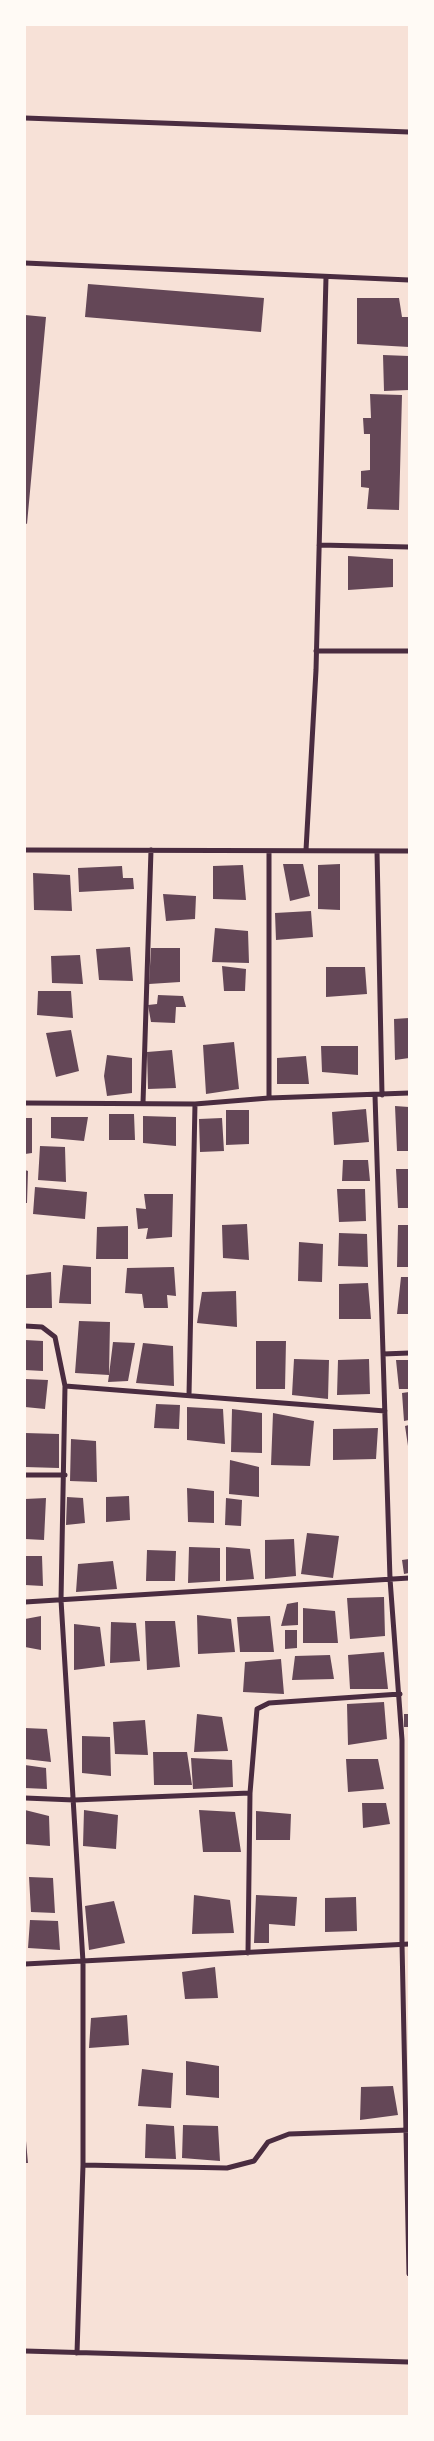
<!DOCTYPE html>
<html>
<head>
<meta charset="utf-8">
<style>
  body { margin:0 }
  #map { position:relative; width:434px; height:2441px; overflow:hidden; background:#f7e1d7; font-family:Roboto,sans-serif }
  canvas { display:block }
  .frame { position:absolute; inset:0; border:26px solid #fffaf5; pointer-events:none }
</style>
</head>
<body>
<div id="map">
<canvas width="434" height="2441"></canvas>
<div class="frame"></div>
</div>
<script>
const ctx = document.querySelector('canvas').getContext('2d');
ctx.lineJoin = 'round';
function paint(path, color) { ctx.fillStyle = color; ctx.fill(path, 'evenodd'); }
function stroke(path, color, width, dash) { ctx.strokeStyle = color; ctx.lineWidth = width; ctx.lineCap = dash ? 'butt' : 'round'; ctx.setLineDash(dash || []); ctx.stroke(path); }
const building = new Path2D(`
  M88,284L264,298L261,332L85,317Z
  M357,298H399L402,317H409V347L357,344Z
  M25,315L46,317L27,524L25,523Z
  M383,355L409,356V390L384,391Z
  M370,394L402,395L399,510L367,509L369,488L361,487V471L370,470V434H364L363,418H371Z
  M348,556L393,559V587L348,590Z
  M283,864H303L310,896L290,901Z
  M340,864V910L318,909V865Z
  M243,865L246,900L213,899V866Z
  M122,866L123,878H133L134,889L79,892L78,868Z
  M33,873L70,875L72,911L34,910Z
  M163,894L196,896L195,919L166,921Z
  M311,911L313,937L276,940L275,913Z
  M215,928L248,931L249,963L212,962Z
  M130,947L133,981L99,980L96,949Z
  M151,948H180V982L149,984Z
  M80,955L83,984L52,983L51,956Z
  M222,966L246,969L245,991H224Z
  M326,967H365L367,994L326,997Z
  M38,991H71L73,1018L37,1015Z
  M158,995L183,996L186,1007H176L175,1023L151,1022L148,1005L157,1004Z
  M409,1018V1058L395,1060L394,1019Z
  M71,1030L79,1071L56,1077L46,1033Z
  M234,1042L239,1089L206,1094L203,1045Z
  M321,1046H358V1075L322,1072Z
  M172,1050L176,1088L148,1089L147,1052Z
  M107,1055L132,1058V1093L107,1096L104,1076Z
  M306,1056L309,1084H277V1058Z
  M395,1106L409,1107V1151H397Z
  M366,1109L369,1142L334,1145L332,1112Z
  M226,1110H249V1144L226,1145Z
  M109,1114H134L135,1140H109Z
  M143,1116L176,1117V1146L143,1143Z
  M51,1117H88L84,1141L51,1138Z
  M25,1118H32V1153L25,1154Z
  M222,1118L224,1151L200,1152L199,1119Z
  M40,1146L65,1147L66,1182L38,1180Z
  M343,1160H368L370,1181H342Z
  M396,1169H409V1208H398Z
  M25,1170L28,1171L27,1203H25Z
  M35,1187L87,1192L85,1219L33,1214Z
  M337,1189H365L366,1221L339,1222Z
  M144,1194H173L172,1237L146,1239L148,1228L138,1229L136,1208L146,1209Z
  M247,1224L249,1260L223,1258L222,1225Z
  M398,1225H409V1267H397Z
  M128,1226V1259H96L97,1227Z
  M339,1233L367,1234L368,1267L338,1266Z
  M299,1242L323,1244L322,1282L298,1281Z
  M63,1265L91,1267V1304L59,1303Z
  M174,1267L176,1296L167,1295L168,1308H144L142,1294L125,1293L127,1268Z
  M51,1272L52,1308H25V1275Z
  M401,1277H409V1314H397Z
  M368,1283L371,1319H339V1284Z
  M236,1291L237,1327L197,1323L202,1292Z
  M79,1321L110,1322L109,1375L113,1342L135,1343L128,1381L108,1382L109,1375L75,1373Z
  M25,1340L43,1341V1371L25,1370Z
  M256,1341H286L285,1389H256Z
  M143,1343L173,1346L174,1386L136,1383Z
  M294,1359L329,1360L328,1399L292,1395Z
  M369,1359L370,1394L337,1395L338,1360Z
  M396,1360H409V1389H399Z
  M25,1379L48,1380L45,1409L25,1407Z
  M409,1392V1420L404,1421L402,1393Z
  M156,1404L180,1405L179,1429L154,1428Z
  M187,1407L223,1409L225,1444L187,1440Z
  M232,1409L262,1413V1453L231,1452Z
  M273,1413L314,1421L310,1466L271,1465Z
  M409,1425V1446H408L405,1426Z
  M378,1428L376,1459L333,1460V1429Z
  M25,1433L59,1434V1468L25,1467Z
  M71,1439L96,1441L97,1482L70,1481Z
  M230,1460L259,1467V1497L229,1494Z
  M187,1488L214,1491V1523L188,1522Z
  M129,1496L130,1520L106,1522V1497Z
  M67,1497L83,1498L85,1523L66,1525Z
  M46,1498L44,1540L25,1539V1499Z
  M226,1498L242,1500L241,1526L225,1525Z
  M307,1533L339,1536L333,1578L301,1574Z
  M294,1539L296,1576L265,1579V1540Z
  M189,1547L220,1548V1581L188,1583Z
  M226,1547L250,1549L254,1579L226,1581Z
  M147,1550L176,1551L175,1581H146Z
  M25,1556H42L43,1586L25,1585Z
  M409,1559V1573L404,1574L402,1560Z
  M113,1561L117,1589L76,1592L78,1564Z
  M384,1597L385,1636L350,1639L347,1598Z
  M298,1602V1625L281,1626L287,1604Z
  M303,1608L335,1611L338,1643H303Z
  M197,1615L231,1619L235,1652L198,1654Z
  M41,1616V1650L25,1647V1619Z
  M270,1616L274,1652H240L237,1617Z
  M145,1621H175L180,1667L147,1670Z
  M111,1622L136,1623L140,1661L110,1663Z
  M74,1624L100,1627L105,1666L74,1670Z
  M285,1630H297V1648L285,1649Z
  M384,1652L388,1689H350L348,1655Z
  M330,1655L334,1679L292,1680L295,1656Z
  M281,1659L284,1694L243,1692L245,1662Z
  M384,1702L387,1739L348,1745L347,1704Z
  M197,1714L222,1717L228,1751L194,1752Z
  M404,1714H409V1727H404Z
  M145,1720L148,1755L115,1754L113,1722Z
  M25,1728L47,1729L51,1762L25,1759Z
  M82,1736L110,1737L111,1776L82,1773Z
  M153,1752H187L192,1785H154Z
  M191,1758L232,1760L233,1787L193,1789Z
  M346,1759H378L384,1789L348,1792Z
  M25,1765L46,1768L47,1789L25,1788Z
  M362,1803H386L390,1824L363,1828Z
  M25,1810L49,1816L50,1846L25,1844Z
  M84,1810L118,1815L116,1849L83,1846Z
  M199,1810L235,1812L241,1852H203Z
  M256,1811L291,1814L290,1840H256Z
  M29,1877L53,1878L55,1913L31,1912Z
  M194,1895L230,1900L234,1933L192,1934Z
  M256,1895L297,1897L295,1926L269,1924V1943H254Z
  M356,1897L357,1931L325,1932V1898Z
  M114,1901L125,1943L89,1950L85,1906Z
  M30,1920L58,1921L60,1950L28,1948Z
  M215,1967L218,1998L185,1999L182,1972Z
  M127,2015L129,2045L89,2048L91,2018Z
  M186,2061L219,2066V2098L186,2095Z
  M142,2069L173,2073L171,2108L138,2106Z
  M393,2086L398,2115L360,2120L361,2087Z
  M146,2124L174,2126L176,2159L145,2158Z
  M183,2125L218,2126L220,2161L182,2158Z
  M25,2141H26L28,2163H25Z`);
const minor = new Path2D(`
  M25,118L409,132
  M25,263L409,280
  M319,545L409,547
  M316,651H409
  M25,850L409,851
  M306,850L316,670L326,277
  M269,851V1098
  M377,851L382,1095
  M375,1095L390,1579L402,1740V1944L409,2274
  M25,1103L195,1104L269,1098L409,1093
  M143,1103L151,850
  M25,1326L42,1327L55,1337L65,1386L385,1411
  M383,1354L409,1353
  M65,1386L61,1600L83,1962V2165L77,2353
  M189,1395L195,1104
  M25,1475H65
  M25,1602L409,1578
  M25,1798L74,1800L250,1793
  M248,1953L250,1793L257,1709L269,1703L400,1694
  M25,1964L409,1944
  M83,2165L227,2168L254,2161L268,2142L289,2134L409,2130
  M25,2351L409,2362`);
paint(building, '#644757');
stroke(minor, '#4a2c40', 5);
</script>
</body>
</html>
